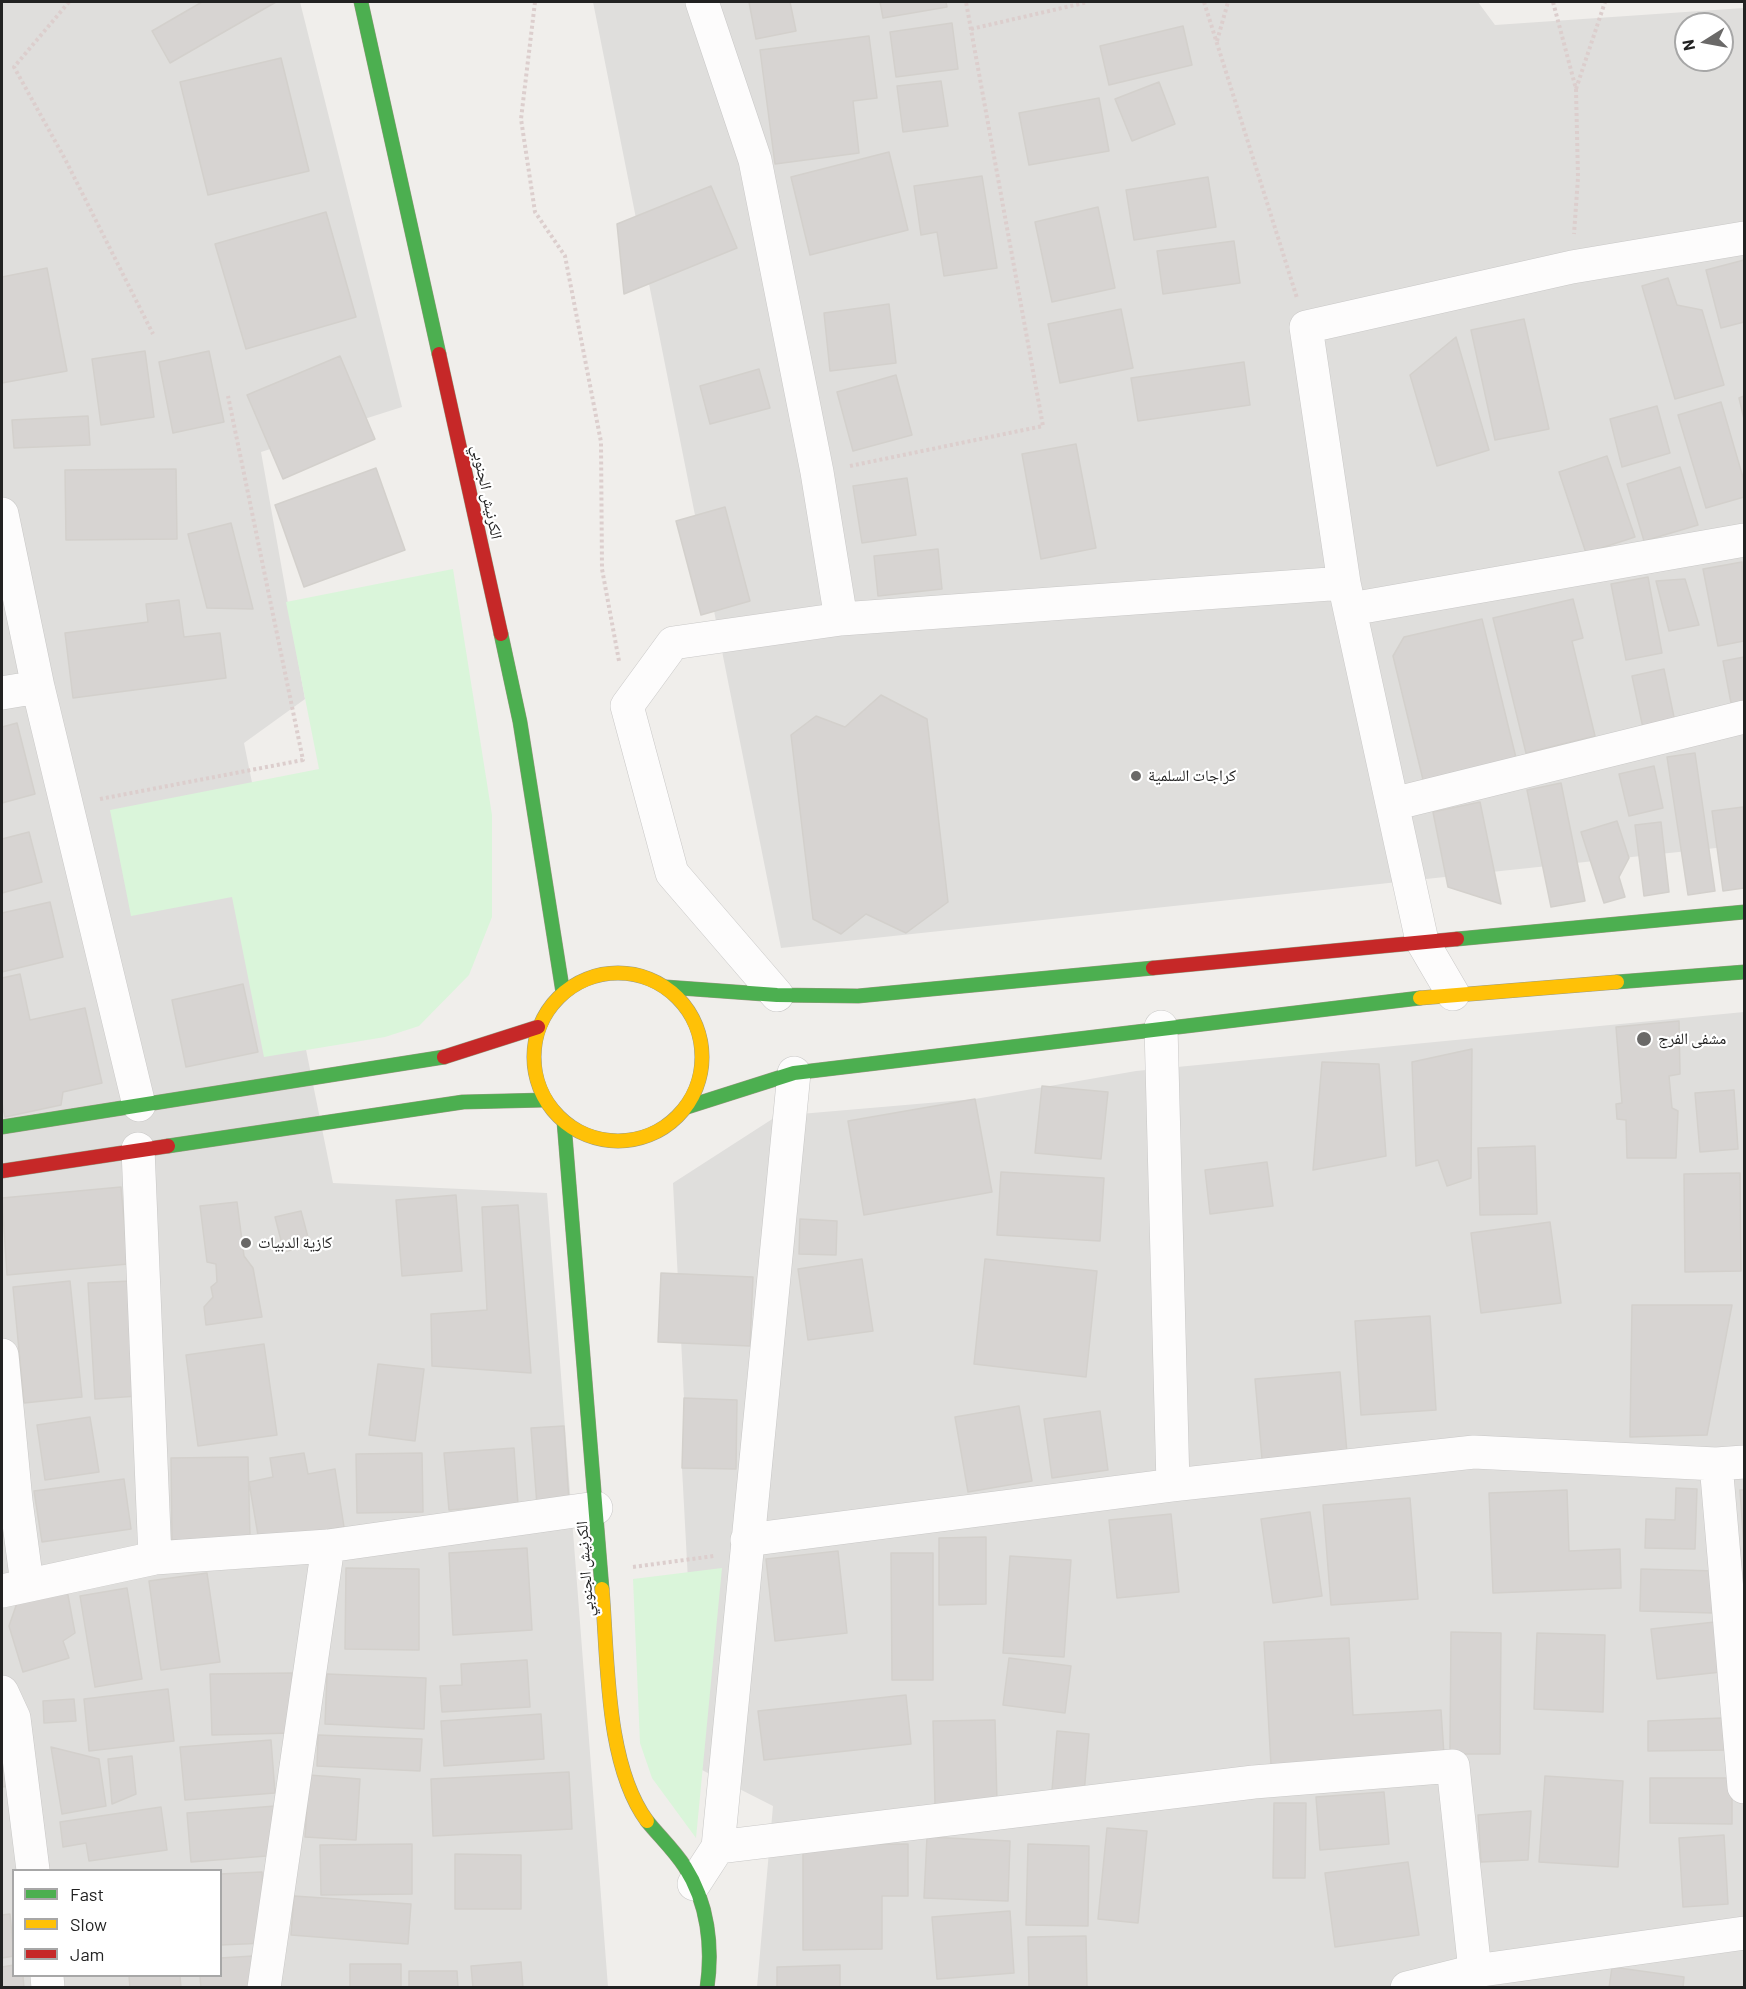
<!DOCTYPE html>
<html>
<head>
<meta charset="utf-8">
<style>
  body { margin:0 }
  #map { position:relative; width:1746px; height:1989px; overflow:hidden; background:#f0eeeb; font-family:Barlow,sans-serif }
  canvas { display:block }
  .frame { position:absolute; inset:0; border:3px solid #222; pointer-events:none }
  .legend { position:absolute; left:12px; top:1869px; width:210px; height:108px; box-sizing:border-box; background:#fff; border:2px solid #a7a7a7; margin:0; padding:8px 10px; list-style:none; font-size:18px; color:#222 }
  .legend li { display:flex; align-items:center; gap:12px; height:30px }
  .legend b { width:30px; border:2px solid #a7a7a7 }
  .north { position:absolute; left:1674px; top:12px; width:60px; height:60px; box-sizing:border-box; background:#fff; border:2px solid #a7a7a7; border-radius:50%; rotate:259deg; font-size:16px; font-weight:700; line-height:24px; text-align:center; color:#222 }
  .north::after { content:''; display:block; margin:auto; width:21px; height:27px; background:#6a6968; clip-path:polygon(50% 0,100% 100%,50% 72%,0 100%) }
</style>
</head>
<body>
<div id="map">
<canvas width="1746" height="1989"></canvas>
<div class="frame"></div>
<ul class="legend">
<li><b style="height:8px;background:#4caf50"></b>Fast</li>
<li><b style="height:8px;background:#ffc107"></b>Slow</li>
<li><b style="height:8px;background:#c62828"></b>Jam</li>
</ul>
<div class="north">N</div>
</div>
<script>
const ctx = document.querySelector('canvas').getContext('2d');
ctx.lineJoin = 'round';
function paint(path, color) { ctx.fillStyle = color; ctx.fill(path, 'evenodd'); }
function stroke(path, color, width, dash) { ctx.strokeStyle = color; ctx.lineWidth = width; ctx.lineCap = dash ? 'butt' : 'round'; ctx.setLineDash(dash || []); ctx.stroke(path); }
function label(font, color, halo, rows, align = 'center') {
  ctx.font = font + ' Barlow,"Noto Naskh Arabic",sans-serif'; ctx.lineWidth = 4.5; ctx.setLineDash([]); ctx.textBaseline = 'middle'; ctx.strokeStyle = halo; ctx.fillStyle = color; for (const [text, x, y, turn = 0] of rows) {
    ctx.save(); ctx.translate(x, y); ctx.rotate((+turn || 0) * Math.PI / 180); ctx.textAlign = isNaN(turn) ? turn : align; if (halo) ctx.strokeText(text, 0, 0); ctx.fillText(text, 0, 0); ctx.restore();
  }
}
const residential = new Path2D(`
  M2,2H300L402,407L261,452L305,699L244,743L333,1183L547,1193L608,1987L2,1988ZM14,1870H220V1976H14Z
  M593,2H1478L1495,25L1744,8V845L781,948ZM1686,24H1722V60H1686Z
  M1744,1012V1987H757L773,1806L698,1768L682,1468L684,1398L673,1183L777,1116L975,1099L1136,1071Z`);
const park = new Path2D(`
  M453,569L492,815V917L469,975L419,1026L385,1037L264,1057L232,897L131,916L110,810L319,769L286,602Z
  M722,1568L696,1838L652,1778L640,1743L633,1579Z`);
const building = new Path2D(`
  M202,2H276L170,63L152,31Z
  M749,2H790L796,31L756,39Z
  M880,2H946L947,7L883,18Z
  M952,23L958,69L896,77L890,32Z
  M1183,26L1192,65L1109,85L1100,46Z
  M869,36L877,98L853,101L859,153L775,164L760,50Z
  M281,58L309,171L208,195L180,82Z
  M941,81L948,126L903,132L897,86Z
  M1159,82L1175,124L1132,141L1115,99Z
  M1099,98L1109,151L1029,165L1019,113Z
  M889,152L908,230L810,255L791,177Z
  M982,176L997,268L944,276L937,232L921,235L914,186Z
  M1208,177L1216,227L1134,240L1126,190Z
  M711,186L737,248L624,294L617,224Z
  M1098,207L1115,288L1052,302L1035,222Z
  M326,212L356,317L246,349L215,244Z
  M1234,241L1240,283L1163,294L1157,251Z
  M1744,260V322L1721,328L1706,270Z
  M47,268L67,371L2,383V277Z
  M1668,278L1677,305L1702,310L1724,385L1675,399L1642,286Z
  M889,304L896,363L830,371L824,313Z
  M1121,309L1133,368L1060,383L1048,324Z
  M1524,319L1549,429L1495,440L1471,330Z
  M1456,337L1489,450L1437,466L1410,375Z
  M145,351L154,417L101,425L92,359Z
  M209,351L224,422L173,433L159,362Z
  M340,356L375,439L283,479L247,395Z
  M1244,362L1250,405L1138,421L1131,378Z
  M759,369L770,408L710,424L700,386Z
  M896,375L912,435L853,451L837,392Z
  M1744,396V419L1739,398Z
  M1721,402L1744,481V497L1706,508L1678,415Z
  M1657,406L1670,453L1622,467L1610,419Z
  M88,416L90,445L14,448L12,420Z
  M1076,444L1096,548L1041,559L1022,454Z
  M1607,456L1635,537L1586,553L1559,472Z
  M1680,467L1698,525L1644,541L1627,484Z
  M376,468L405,550L304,587L275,505Z
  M176,469L177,539L66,540L65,470Z
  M907,478L916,535L862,543L853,486Z
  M725,507L750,601L701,615L676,521Z
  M231,523L253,609L207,608L188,534Z
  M938,549L942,589L878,596L874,556Z
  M1742,562L1744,641L1718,646L1703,569Z
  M1648,577L1662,653L1626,660L1611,584Z
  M1685,579L1699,625L1669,631L1656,581Z
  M1573,599L1583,638L1572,641L1595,736L1526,753L1493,618Z
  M179,600L184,637L220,633L226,678L73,698L65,633L148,622L146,604Z
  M1482,619L1518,766L1425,788L1393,656L1404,637Z
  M1744,657V706L1732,708L1723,661Z
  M1664,669L1675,722L1643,728L1632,676Z
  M881,695L927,719L948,902L906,933L866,914L841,934L813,919L791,735L816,716L845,727Z
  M17,723L35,794L2,803V727Z
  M1695,753L1715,891L1688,895L1667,757Z
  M1654,766L1663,808L1629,816L1619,774Z
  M1561,783L1585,901L1551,907L1527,790Z
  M1480,802L1501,904L1448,887L1433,812Z
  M1743,807L1744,888L1723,891L1712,811Z
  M1617,821L1629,858L1619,877L1625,897L1604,903L1581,832Z
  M1661,822L1669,892L1644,896L1635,825Z
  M29,832L42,882L2,893V839Z
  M50,902L63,957L2,972V913Z
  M20,974L30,1020L85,1008L102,1083L63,1092L61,1105L5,1117L2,1103V978Z
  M243,984L258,1052L186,1067L172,1000Z
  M1679,1021L1680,1074L1669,1076L1672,1108L1678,1111L1676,1158H1627L1626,1120L1617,1119L1616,1104L1622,1103L1616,1027Z
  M1472,1049L1471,1178L1447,1186L1438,1160L1416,1166L1412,1062Z
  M1322,1062L1379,1064L1386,1156L1313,1170Z
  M1042,1086L1108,1092L1101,1159L1035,1153Z
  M1734,1090L1738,1149L1700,1152L1695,1093Z
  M975,1099L992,1192L864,1215L848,1121Z
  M1535,1146L1537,1214L1480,1215L1478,1148Z
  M1267,1162L1273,1206L1210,1214L1205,1170Z
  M1001,1172L1104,1178L1100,1241L997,1235Z
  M1740,1173L1741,1271L1685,1272L1684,1174Z
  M121,1187L128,1264L7,1275L2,1198Z
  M456,1195L462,1271L402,1276L396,1200Z
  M237,1202L244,1256L253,1268L262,1317L206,1325L204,1307L213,1297L211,1287L217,1282L216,1264L207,1262L200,1206Z
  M518,1205L531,1373L432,1366L431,1314L487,1310L482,1207Z
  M301,1211L310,1245L284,1252L275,1217Z
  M800,1219L837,1221L836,1255L799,1254Z
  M1550,1222L1561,1303L1481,1313L1471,1233Z
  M862,1259L873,1331L808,1340L798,1269Z
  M985,1259L1097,1271L1086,1377L974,1364Z
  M661,1273L753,1277L750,1346L658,1342Z
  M70,1281L82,1397L24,1403L13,1287Z
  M131,1281L138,1396L95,1399L88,1283Z
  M1632,1305H1732L1707,1435L1630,1437Z
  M1430,1316L1436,1410L1361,1415L1355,1321Z
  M264,1344L277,1435L198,1446L186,1355Z
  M378,1364L424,1369L415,1441L369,1435Z
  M1340,1372L1347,1453L1262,1459L1255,1379Z
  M684,1398L737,1400L736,1469L682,1468Z
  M1019,1406L1032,1481L968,1492L955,1417Z
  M1100,1411L1108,1470L1052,1478L1044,1419Z
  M90,1417L99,1472L45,1480L37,1425Z
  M564,1426L569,1502L537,1505L531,1428Z
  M514,1448L518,1504L449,1510L444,1453Z
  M304,1453L308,1474L335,1469L344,1527L259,1541L249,1482L273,1477L270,1458Z
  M422,1453L423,1512L357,1513L356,1454Z
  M248,1457L250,1538L172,1540L171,1458Z
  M124,1479L131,1529L42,1542L34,1491Z
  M1676,1488L1697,1489L1695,1549L1645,1548L1646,1519L1675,1520Z
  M1567,1490L1569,1551L1620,1549L1621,1588L1493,1593L1489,1493Z
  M1740,1490H1744V1547Z
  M1410,1498L1418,1599L1331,1605L1323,1505Z
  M1310,1512L1322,1596L1273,1603L1261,1519Z
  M1171,1514L1179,1592L1117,1598L1109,1520Z
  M986,1537V1604L939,1605V1538Z
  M527,1548L532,1630L453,1635L449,1553Z
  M838,1551L847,1633L775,1641L766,1559Z
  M891,1553H933V1680H892Z
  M1010,1556L1071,1560L1064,1657L1003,1653Z
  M346,1568L419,1569V1650L345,1649Z
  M1641,1569L1716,1571L1714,1613L1640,1611Z
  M207,1573L220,1662L161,1670L149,1581Z
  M127,1588L142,1679L95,1687L80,1596Z
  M67,1590L75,1633L63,1641L69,1658L23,1672L9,1626L18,1600Z
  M1715,1622L1721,1672L1657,1679L1651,1629Z
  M1451,1632L1501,1633L1500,1754H1450Z
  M1537,1633L1605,1635L1603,1712L1534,1709Z
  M1349,1638L1353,1715L1441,1710L1444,1755L1271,1765L1264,1642Z
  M1009,1658L1071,1666L1065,1713L1003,1705Z
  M527,1660L530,1707L442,1712L440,1686L462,1685L461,1664Z
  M292,1673L294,1733L212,1735L210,1674Z
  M327,1674L426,1678L424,1729L325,1724Z
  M168,1689L174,1741L89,1751L84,1699Z
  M906,1695L911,1744L764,1760L758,1711Z
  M74,1699L76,1721L44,1723L43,1701Z
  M541,1714L544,1759L444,1766L441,1721Z
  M1722,1718L1725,1750L1648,1751V1721Z
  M995,1720L997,1803L935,1804L933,1721Z
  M1057,1731L1089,1734L1084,1794L1052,1790Z
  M318,1735L422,1739L420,1771L317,1766Z
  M2,1740L9,1786L2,1787Z
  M271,1740L275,1793L185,1800L180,1747Z
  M51,1747L99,1759L106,1806L62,1814Z
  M132,1756L136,1794L112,1804L108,1759Z
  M569,1772L572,1829L433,1836L431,1779Z
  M309,1775L360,1779L356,1840L305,1837Z
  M1545,1776L1623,1781L1618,1867L1539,1862Z
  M1650,1778H1732V1824L1650,1823Z
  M1384,1792L1389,1844L1320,1850L1316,1797Z
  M1274,1803H1306L1305,1878H1273Z
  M275,1806L279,1855L191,1862L187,1813Z
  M161,1807L167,1850L89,1861L86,1843L63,1847L60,1822Z
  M1531,1811L1528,1860L1481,1862L1478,1815Z
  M1107,1828L1147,1831L1138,1923L1098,1919Z
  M1724,1835L1728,1904L1683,1907L1679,1838Z
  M927,1837L1010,1841L1008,1901L924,1898Z
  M412,1844V1894L321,1895L320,1845Z
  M908,1844V1896H882V1949L803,1950V1845Z
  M1028,1844L1089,1846L1088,1926L1026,1925Z
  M455,1854L521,1855V1909H455Z
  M1408,1862L1419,1935L1335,1947L1325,1873Z
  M262,1872L266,1943L220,1945V1874Z
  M294,1896L411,1904L408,1944L291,1935Z
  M1010,1911L1014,1973L937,1979L932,1917Z
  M10,1914L14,1956L2,1958V1915Z
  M1086,1936L1087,1988H1029L1028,1937Z
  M253,1956L256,1988H201L200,1976H220V1958Z
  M521,1962L523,1988H473L471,1966Z
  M350,1964H401V1988H350Z
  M14,1965V1976H23L24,1988H2V1967Z
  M840,1965V1988H777V1967Z
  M1612,1967L1684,1977L1683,1988H1609Z
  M409,1971H457L458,1988H409Z
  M129,1976H180L181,1988H130Z`);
const path = new Path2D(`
  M69,2L14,67L65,159L153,334
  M535,2L521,119L535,212L565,256L601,442L602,569L619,661
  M1204,2L1297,298
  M1553,2L1576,89L1578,178L1574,234
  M971,29L1088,2
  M1217,41L1228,2
  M1576,89L1605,2
  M850,466L1043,426L966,2
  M100,799L303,760L228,396
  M633,1567L714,1556`);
const street = new Path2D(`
  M702,2L755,160L817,472L841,619
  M2,514L38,687L139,1105
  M1351,609L1744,540
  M2,693L38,687
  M1393,804L1744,717
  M1453,994L1422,941L1344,583L1306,327L1572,267L1744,238
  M777,995L672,873L627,706L673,643L841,619L1344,583
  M1161,1027L1173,1485
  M138,1149L155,1558
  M2,1355L16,1501L27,1584
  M1716,1464L1744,1787
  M747,1540L1173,1485L1474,1452L1716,1464L1744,1462
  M2,1591L155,1558L328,1546L596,1508
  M2,1692L14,1718L33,1870
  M718,1847L1254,1782L1453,1766L1475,1971
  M694,1884L718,1847L794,1073
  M47,1976L48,1988
  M264,1988L328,1546
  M1407,1988L1475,1971L1744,1933`);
const fast = new Path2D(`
  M361,2L439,354
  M501,634L520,722L563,993
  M1457,939L1744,912
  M1617,982L1744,972
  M666,987L777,995L858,996L1153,968
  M687,1107L794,1073L1420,998
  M564,1122L602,1589
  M2,1127L444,1057
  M168,1146L463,1102L545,1100
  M647,1821C659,1836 674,1850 685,1867C708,1903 713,1947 707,1988`);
const slow = new Path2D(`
  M534 1057a84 84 0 1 1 168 0a84 84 0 1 1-168 0Z
  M1420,998L1617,982
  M602,1589C608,1658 605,1764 647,1821`);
const jam = new Path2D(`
  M439,354L501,634
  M1153,968L1457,939
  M444,1057L538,1027
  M2,1171L168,1146`);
const markers = [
  [1136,776,6,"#6a6968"],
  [1644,1039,8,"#6a6968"],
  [246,1243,6,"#6a6968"]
];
const streetNames = [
  ["الكرنيش الجنوبي",487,492,78],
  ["الكرنيش الجنوبي",585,1569,-94]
];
const poiNames = [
  ["كراجات السلمية",1148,776],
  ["مشفى الفرج",1658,1039],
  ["كازية الدبيات",258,1243]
];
paint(residential, '#dfdedc');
paint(park, '#daf5da');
paint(building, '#d7d4d2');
stroke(building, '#d3d0cc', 1.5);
stroke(street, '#c9c8c7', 34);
stroke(fast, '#999a82', 15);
stroke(slow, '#999a82', 15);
stroke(jam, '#999a82', 15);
stroke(path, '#dccecd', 4, [3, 3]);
stroke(street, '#fdfcfc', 33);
stroke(fast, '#4caf50', 14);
stroke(slow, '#ffc107', 14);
stroke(jam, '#c62828', 14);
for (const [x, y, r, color] of markers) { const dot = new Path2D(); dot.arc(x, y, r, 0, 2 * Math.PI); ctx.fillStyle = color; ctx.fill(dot); stroke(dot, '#fff', 2); }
label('16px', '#222', '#fff', streetNames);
label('16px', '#222', '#fff', poiNames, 'left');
</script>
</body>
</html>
